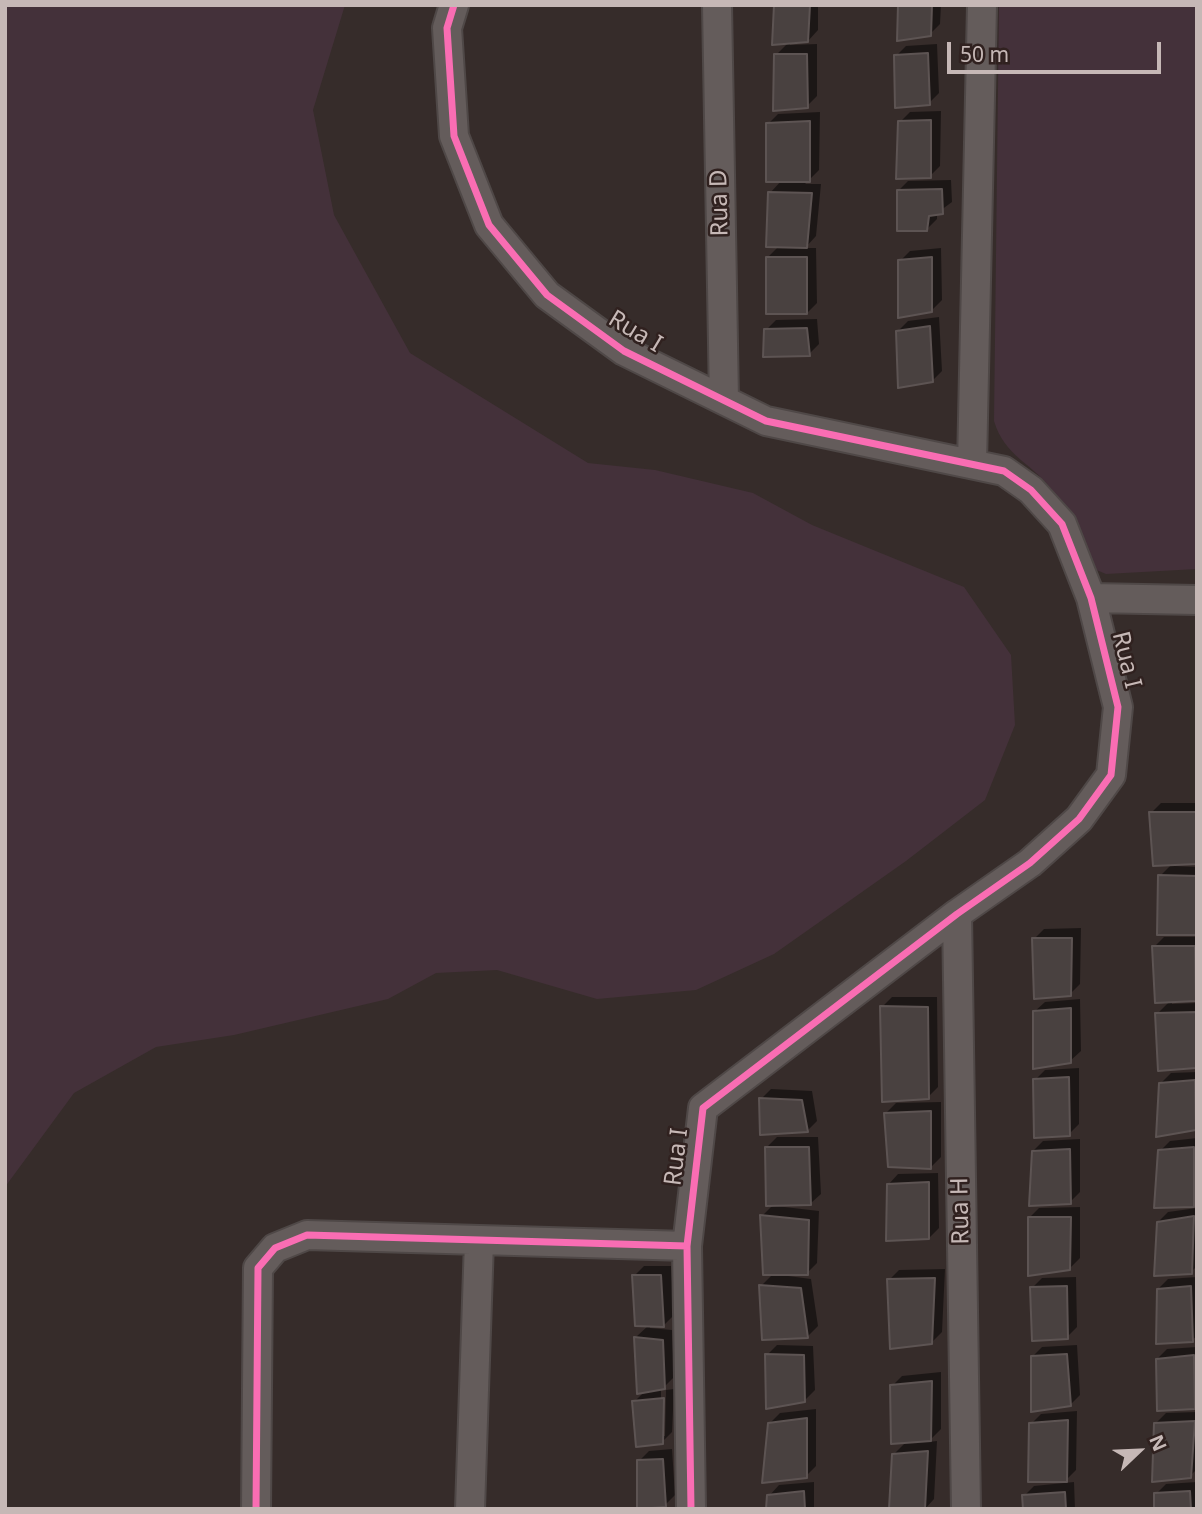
<!DOCTYPE html>
<html>
<head>
<meta charset="utf-8">
<style>
  body { margin:0 }
  #map { position:relative; width:1202px; height:1514px; overflow:hidden; background:#362c2a; font-family:"Noto Sans",sans-serif }
  canvas { display:block }
  .frame { position:absolute; inset:0; border:7px solid #c6b8b6; pointer-events:none }
  .north { position:absolute; left:1104px; top:1416px; width:70px; height:70px; -webkit-text-stroke:5px #30211f; paint-order:stroke; rotate:67deg; font-size:19px; font-weight:700; line-height:28px; text-align:center; color:#c6b8b6 }
  .north::after { content:''; display:block; margin:auto; width:24px; height:32px; background:#c6b8b6; clip-path:polygon(50% 0,100% 100%,50% 72%,0 100%) }
  .scale { position:absolute; left:947px; top:42px; width:214px; height:32px; box-sizing:border-box; border:4px solid #c6b8b6; border-top:0; padding-left:9px; font-size:21px; line-height:24px; white-space:nowrap; color:#c6b8b6; -webkit-text-stroke:5px #30211f; paint-order:stroke }
</style>
</head>
<body>
<div id="map">
<canvas width="1202" height="1514"></canvas>
<div class="frame"></div>
<div class="north">N</div>
<div class="scale">50 m</div>
</div>
<script>
const ctx = document.querySelector('canvas').getContext('2d');
ctx.lineJoin = 'round';
function paint(path, color) { ctx.fillStyle = color; ctx.fill(path, 'evenodd'); }
function stroke(path, color, width, dash) { ctx.strokeStyle = color; ctx.lineWidth = width; ctx.lineCap = dash ? 'butt' : 'round'; ctx.setLineDash(dash || []); ctx.stroke(path); }
function label(font, color, halo, rows, align = 'center') {
  ctx.font = font + ' "Noto Sans",sans-serif'; ctx.lineWidth = 5; ctx.setLineDash([]); ctx.textBaseline = 'middle'; ctx.strokeStyle = halo; ctx.fillStyle = color; for (const [text, x, y, turn = 0] of rows) {
    ctx.save(); ctx.translate(x, y); ctx.rotate((+turn || 0) * Math.PI / 180); ctx.textAlign = isNaN(turn) ? turn : align; if (halo) ctx.strokeText(text, 0, 0); ctx.fillText(text, 0, 0); ctx.restore();
  }
}
const green = new Path2D(`
  M5,5H345L313,110L334,215L410,353L588,463L655,470L753,493L812,525L964,587L1011,655L1015,725L985,800L906,861L774,954L696,990L597,999L497,970L436,973L388,999L234,1035L156,1047L74,1093L5,1187Z
  M999,5H1197V569L1106,574L1092,568C1081,540 1071,514 1052,490C1031,462 1005,457 994,421Z`);
const shadow = new Path2D(`
  M776,5H818V30L808,41L790,42V45L817,44V96L807,106L776,55L789,42Z
  M899,5H941L940,24L930,34Z
  M937,44L939,93L929,103L896,56L906,46Z
  M941,111L940,166L930,176L900,122L910,112Z
  M820,112L819,170L805,184H821L816,236L805,248H816L817,303L807,313L767,258L780,245L770,193L782,180L768,124L778,114Z
  M951,180L952,202L937,213V219L927,229L898,191L908,181Z
  M941,248L942,300L932,310L900,261L910,251Z
  M939,317L942,371L932,381L898,331L908,321Z
  M817,319L819,344L809,354L766,330L776,320Z
  M1161,803H1197V862L1174,863V866L1197,867V933L1160,876L1173,863L1151,813Z
  M1081,928L1080,984L1070,994L1034,939L1044,929Z
  M1164,937H1197V998L1172,1000V1004L1197,1003L1196,1066L1157,1014L1170,1001L1154,947Z
  M892,997H937L938,1087L928,1097L882,1007Z
  M1080,999L1081,1051L1070,1061L1034,1012L1045,1002Z
  M1079,1068V1124L1069,1134L1035,1080L1045,1070Z
  M1197,1072V1127L1195,1128L1161,1083L1171,1073Z
  M771,1089L812,1091L817,1121L807,1131L761,1099Z
  M941,1102V1157L931,1167L886,1113L896,1103Z
  M777,1137H818L821,1194L811,1203L776,1204V1206L819,1211L817,1263L807,1273L762,1216L774,1204L767,1147Z
  M1197,1138V1202L1193,1205L1160,1151L1170,1141Z
  M1080,1139V1192L1070,1202L1033,1151L1043,1141Z
  M938,1173L939,1228L929,1238L888,1185L898,1174Z
  M1080,1207V1258L1070,1268L1029,1218L1039,1208Z
  M1197,1208V1266L1191,1272L1158,1222L1168,1212Z
  M644,1266H671L674,1315L664,1325H650V1328L672,1330L674,1377L661,1390V1436H665L666,1390L674,1389L672,1432L662,1442L634,1402L645,1391L636,1337L649,1325L634,1276Z
  M945,1269L942,1332L932,1342L889,1280L899,1270Z
  M773,1274L811,1279L818,1326L808,1336L761,1286Z
  M1076,1277L1077,1327L1067,1337L1032,1288L1042,1278Z
  M1197,1277V1336L1192,1340L1158,1289L1168,1279Z
  M777,1345L813,1346L815,1390L805,1400L767,1355Z
  M1077,1345L1080,1395L1070,1405L1032,1357L1042,1347Z
  M1197,1347V1405L1194,1408L1157,1359L1167,1349Z
  M941,1372V1429L928,1442L937,1441L934,1499L925,1509L894,1454L907,1441L892,1386L902,1376Z
  M816,1409V1466L806,1476L770,1423L780,1413Z
  M1077,1411L1076,1470L1066,1480L1031,1424L1041,1414Z
  M1197,1412V1469L1190,1476L1156,1423L1166,1413Z
  M672,1449L675,1495L665,1505L639,1461L649,1451Z
  M814,1482V1509H768L769,1496L779,1485Z
  M1074,1482L1075,1509H1024V1496L1034,1486Z
  M1197,1482V1509H1156V1494L1166,1484Z`);
const building = new Path2D(`
  M774,5H810L808,42L772,45Z
  M898,5H932L931,36L897,41Z
  M928,53L930,105L895,108L894,55Z
  M774,54H807L808,108L773,111Z
  M931,120V178L896,179L898,121Z
  M810,121V182H766V123Z
  M942,189L943,214L929,216L927,231H897V190Z
  M768,192L812,193L807,248L766,247Z
  M766,257H807V314H766Z
  M932,257V312L898,318V260Z
  M930,326L933,382L898,388L896,331Z
  M807,328L810,356L763,357L764,329Z
  M1149,812H1197V864L1153,866Z
  M1158,875L1197,876V935H1157Z
  M1032,938H1072L1071,996L1034,999Z
  M1152,946H1195L1196,1001L1155,1003Z
  M880,1006L928,1007L929,1099L882,1102Z
  M1071,1008V1063L1033,1069V1011Z
  M1197,1012L1196,1068L1158,1071L1155,1013Z
  M1069,1077L1070,1136L1034,1138L1033,1079Z
  M1195,1080L1196,1130L1156,1137L1159,1083Z
  M759,1098L802,1100L808,1132L760,1135Z
  M931,1111V1169L888,1167L884,1113Z
  M765,1147H809L811,1205L766,1206Z
  M1194,1147V1207L1154,1208L1158,1150Z
  M1070,1149L1071,1204L1029,1206L1032,1151Z
  M929,1182V1239L886,1241L887,1184Z
  M760,1215L809,1220L808,1275H763Z
  M1194,1216L1192,1274L1154,1276L1157,1222Z
  M1028,1217H1071L1070,1270L1028,1276Z
  M632,1275H661L664,1327L635,1326Z
  M935,1278L932,1344L890,1349L887,1279Z
  M759,1285L801,1288L808,1338L762,1340Z
  M1067,1286L1068,1339L1032,1341L1030,1287Z
  M1191,1286L1193,1342L1156,1344L1157,1289Z
  M634,1337L663,1340L665,1389L637,1394Z
  M765,1354L804,1355L805,1402L766,1409Z
  M1067,1354L1071,1406L1031,1412V1356Z
  M1194,1355L1195,1409L1157,1411L1156,1359Z
  M932,1381L931,1441L891,1444L890,1385Z
  M664,1398L663,1444L636,1447L632,1401Z
  M807,1418V1478L762,1483L768,1423Z
  M1068,1420L1067,1482H1028L1029,1423Z
  M1195,1421L1191,1478L1152,1482L1154,1423Z
  M928,1451L925,1509H889L892,1454Z
  M663,1459L666,1507L637,1509V1460Z
  M804,1491L805,1509H766L767,1495Z
  M1190,1491L1191,1509H1154V1493Z
  M1065,1492L1066,1509H1023L1022,1495Z`);
const minor = new Path2D(`
  M454,5L447,28L454,136L489,225L547,295L624,351L766,421L1004,471L1031,490L1062,524L1091,598L1118,707L1111,775L1079,819L1030,863L957,914L703,1108L687,1246L691,1509
  M717,5L724,400
  M972,464L982,5
  M1091,598L1197,600
  M957,914L966,1509
  M256,1509L258,1268L275,1248L307,1235L687,1246
  M470,1509L479,1241`);
const cycleway = new Path2D(`
  M454,5L447,28L454,136L489,225L547,295L624,351L766,421L1004,471L1031,490L1062,524L1091,598L1118,707L1111,775L1079,819L1030,863L957,914L703,1108L687,1246L691,1509
  M256,1509L258,1268L275,1248L307,1235L687,1246`);
const streetNames = [
  ["Rua D",720,203,-91],
  ["Rua I",635,332,31],
  ["Rua I",1126,660,76],
  ["Rua I",677,1157,-83],
  ["Rua H",961,1211,-91]
];
paint(green, '#44313a');
paint(shadow, '#0007');
paint(building, '#494140');
stroke(building, '#5d5453', 2);
stroke(minor, '#4f4847', 32);
stroke(minor, '#645c5b', 28);
stroke(cycleway, '#f96db3', 7);
label('24px', '#c6b8b6', '#30211f', streetNames);
</script>
</body>
</html>
